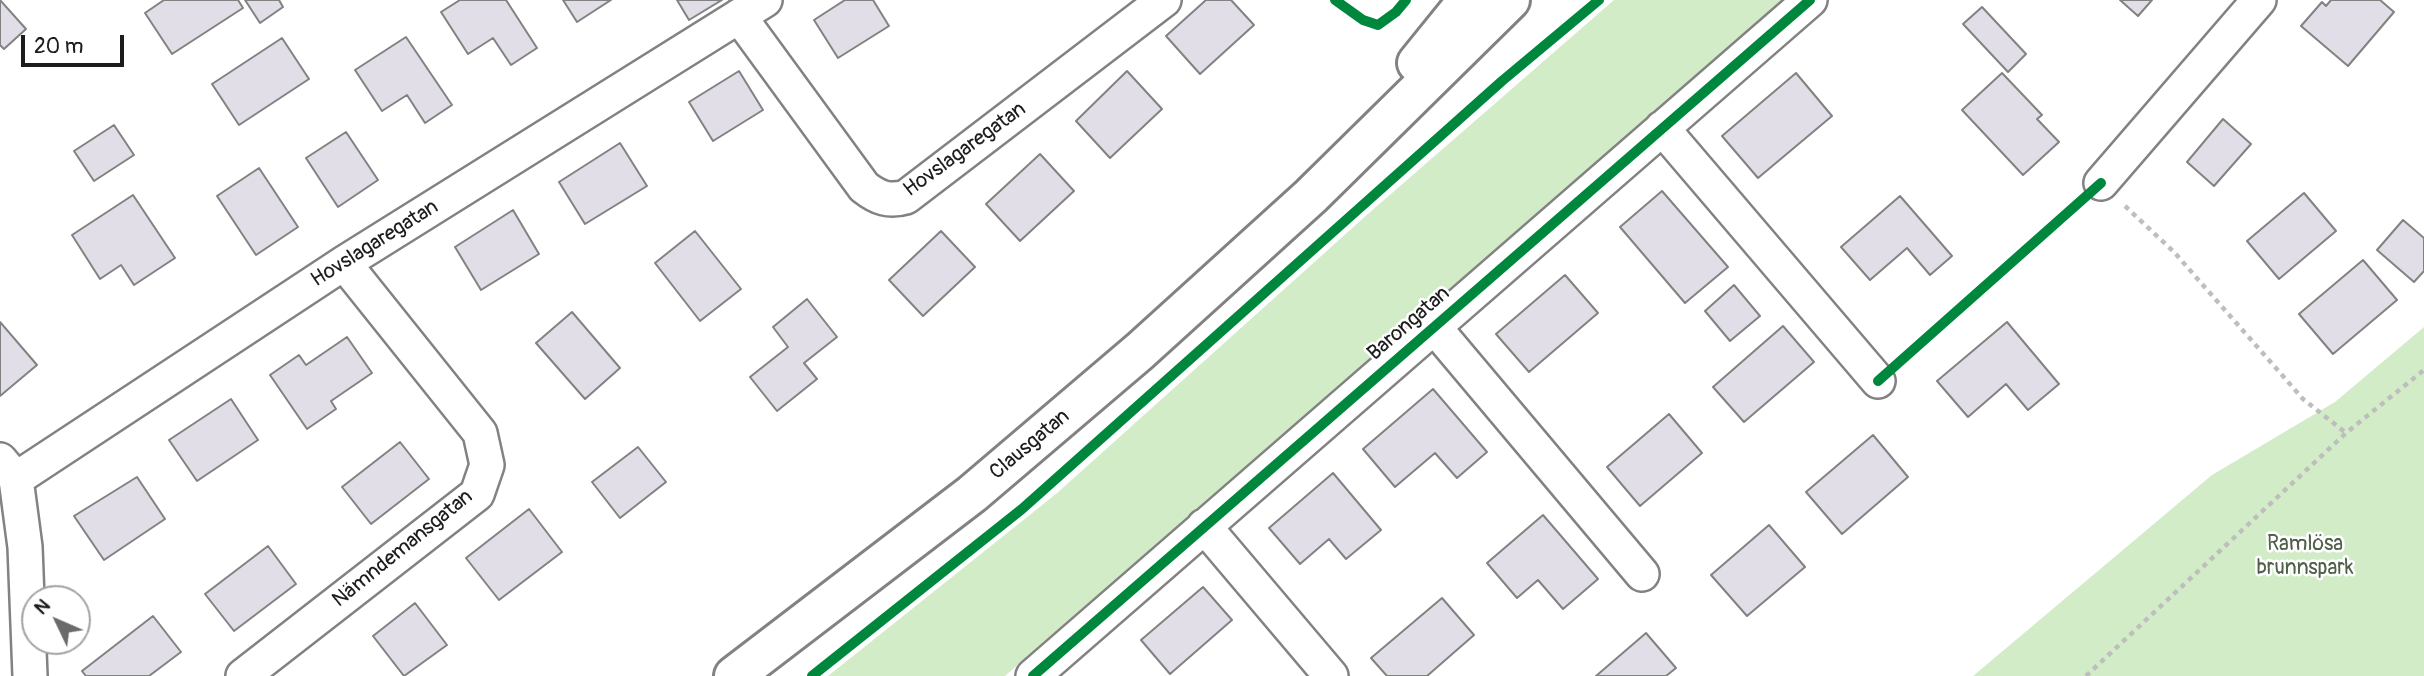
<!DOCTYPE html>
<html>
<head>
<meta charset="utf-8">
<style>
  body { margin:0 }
  #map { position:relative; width:2424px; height:676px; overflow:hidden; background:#fff; font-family:Pangolin,sans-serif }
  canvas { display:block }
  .north { position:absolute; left:21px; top:585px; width:70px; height:70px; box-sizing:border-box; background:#fff; border:2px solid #a4a4a4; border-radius:50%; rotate:314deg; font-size:19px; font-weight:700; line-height:28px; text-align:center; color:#1c1c1c }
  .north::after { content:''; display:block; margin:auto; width:24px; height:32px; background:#6b6b6b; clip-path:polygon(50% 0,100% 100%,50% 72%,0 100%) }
  .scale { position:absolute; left:21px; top:35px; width:103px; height:32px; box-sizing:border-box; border:4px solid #1c1c1c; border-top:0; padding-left:9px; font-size:21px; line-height:24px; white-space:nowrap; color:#1c1c1c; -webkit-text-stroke:5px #fff; paint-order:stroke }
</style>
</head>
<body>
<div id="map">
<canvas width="2424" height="676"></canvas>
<div class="north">N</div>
<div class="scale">20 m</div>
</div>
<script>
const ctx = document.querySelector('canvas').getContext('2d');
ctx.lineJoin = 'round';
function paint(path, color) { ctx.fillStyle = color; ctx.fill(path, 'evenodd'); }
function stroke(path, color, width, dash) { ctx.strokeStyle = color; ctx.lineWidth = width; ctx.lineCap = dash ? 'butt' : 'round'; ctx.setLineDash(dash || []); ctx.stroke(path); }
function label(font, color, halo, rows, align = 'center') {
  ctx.font = font + ' Pangolin,sans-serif'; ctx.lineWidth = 5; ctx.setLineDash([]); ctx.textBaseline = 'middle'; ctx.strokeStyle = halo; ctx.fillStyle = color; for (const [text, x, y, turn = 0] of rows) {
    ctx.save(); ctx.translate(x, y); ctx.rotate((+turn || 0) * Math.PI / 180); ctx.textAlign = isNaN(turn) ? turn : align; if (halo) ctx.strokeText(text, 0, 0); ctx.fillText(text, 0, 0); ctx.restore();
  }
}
const green = new Path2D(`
  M1614,0H1786L1005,676H828L1056,494L1369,213Z
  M2424,327V676H1973L2212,475L2335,402Z`);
const building = new Path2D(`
  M0,0L26,29L4,49L0,45Z
  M164,0H238L243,8L172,54L145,13Z
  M245,0H279L283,7L260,23Z
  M460,0H506L537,48L511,65L493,38L468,54L441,12Z
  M563,0H611L577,22Z
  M677,0H722L689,20Z
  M845,0H873L889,26L838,58L814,20Z
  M1206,0H1231L1254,25L1200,74L1166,36Z
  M2120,0H2152L2138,16Z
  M2331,0H2380L2394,12L2348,66L2301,26L2322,2L2326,6Z
  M1982,7L2026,54L2008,72L1963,24Z
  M406,37L452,105L425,123L407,95L382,111L355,70Z
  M282,38L309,79L239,125L212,84Z
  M739,71L763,110L713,141L689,102Z
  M1127,71L1162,109L1110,158L1076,121Z
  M1796,73L1832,116L1758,178L1722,136Z
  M2002,73L2042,115L2037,119L2059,142L2023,175L1962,110Z
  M2223,119L2251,144L2214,186L2187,162Z
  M114,125L134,155L94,181L74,151Z
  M346,132L378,180L338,207L306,158Z
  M620,143L647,186L585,224L559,182Z
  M1040,154L1074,191L1020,241L986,204Z
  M259,168L298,227L256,255L217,196Z
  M1662,191L1728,267L1685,303L1620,227Z
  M2304,193L2336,231L2279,279L2247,241Z
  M133,195L175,258L134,285L121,265L100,279L72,235Z
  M1900,196L1952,256L1930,275L1907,248L1870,280L1841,247Z
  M513,210L539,254L481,290L455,247Z
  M2403,220L2424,238V271L2414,282L2377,250Z
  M695,231L741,289L700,321L655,263Z
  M941,231L975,267L923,316L889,280Z
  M2363,260L2397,300L2333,354L2299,314Z
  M1565,275L1598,313L1529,372L1496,334Z
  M1734,285L1760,316L1730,341L1705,311Z
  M807,299L837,337L804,363L817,379L777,411L750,377L788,347L773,327Z
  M572,312L620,368L585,399L536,343Z
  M0,322L37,365L0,396Z
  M2007,322L2059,384L2028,410L2006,384L1968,417L1937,381Z
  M1783,326L1814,362L1744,422L1713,387Z
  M347,337L372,373L331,401L336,409L307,429L270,375L299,355L306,365Z
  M1433,389L1487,452L1457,478L1435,453L1395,487L1363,449Z
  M231,399L258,440L197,481L169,440Z
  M1669,414L1702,453L1640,506L1607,467Z
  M1873,435L1908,477L1842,534L1806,492Z
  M400,442L429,479L371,524L342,487Z
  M638,447L666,482L620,518L592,482Z
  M1333,473L1381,530L1346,559L1329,539L1300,564L1269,528Z
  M137,477L165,519L104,560L74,516Z
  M529,509L562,552L499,600L466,558Z
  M1543,515L1598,579L1563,609L1538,580L1517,598L1487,563Z
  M1769,525L1805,567L1747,616L1711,575Z
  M268,546L296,584L234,631L205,594Z
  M1203,587L1232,620L1170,674L1141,640Z
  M1442,598L1474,635L1427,676H1387L1371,658Z
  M415,603L447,645L404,676L373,636Z
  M153,616L181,652L149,676H86L82,671Z
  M1646,633L1676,668L1666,676H1596Z`);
const path = new Path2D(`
  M2125,206L2174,252L2303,399L2346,433
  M2086,676L2346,433L2424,370`);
const street = new Path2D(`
  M739,16L864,187C878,198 889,202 906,197L1164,0
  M1662,128L1878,381
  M2101,183L2259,0
  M1435,328L1642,574
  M0,460L16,479L25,547L30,676
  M16,479L344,263L765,0
  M1204,526L1331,676
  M243,676L477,494L487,465L480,433L344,263
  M1033,676L1810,0`);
const secondary = new Path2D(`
  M1417,63L1468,0
  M734,676L972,494L1140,351L1311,196L1510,0`);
const cycleway = new Path2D(`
  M1335,0L1363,20L1378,25L1396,12L1406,0
  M1878,381L2101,183
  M812,676L1022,509L1502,81L1599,0
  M1033,676L1810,0`);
const streetNames = [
  ["Hovslagaregatan",965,150,-36],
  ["Hovslagaregatan",375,244,-32],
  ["Barongatan",1409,324,-41],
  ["Clausgatan",1030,445,-40],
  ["Nämndemansgatan",403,549,-39]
];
const parkNames = [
  ["Ramlösa",2305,545],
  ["brunnspark",2305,569]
];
paint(green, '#d2ecc8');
paint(building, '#e2dee7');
stroke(building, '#828282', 2);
stroke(street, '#828282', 38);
stroke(secondary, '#828282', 44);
stroke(path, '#bebebe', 4.5, [5, 5]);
stroke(street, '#fff', 33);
stroke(secondary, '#fff', 38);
stroke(cycleway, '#00873e', 10);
label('21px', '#1c1c1c', '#fff', streetNames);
label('21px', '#4f5f48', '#fff', parkNames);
</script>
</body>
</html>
